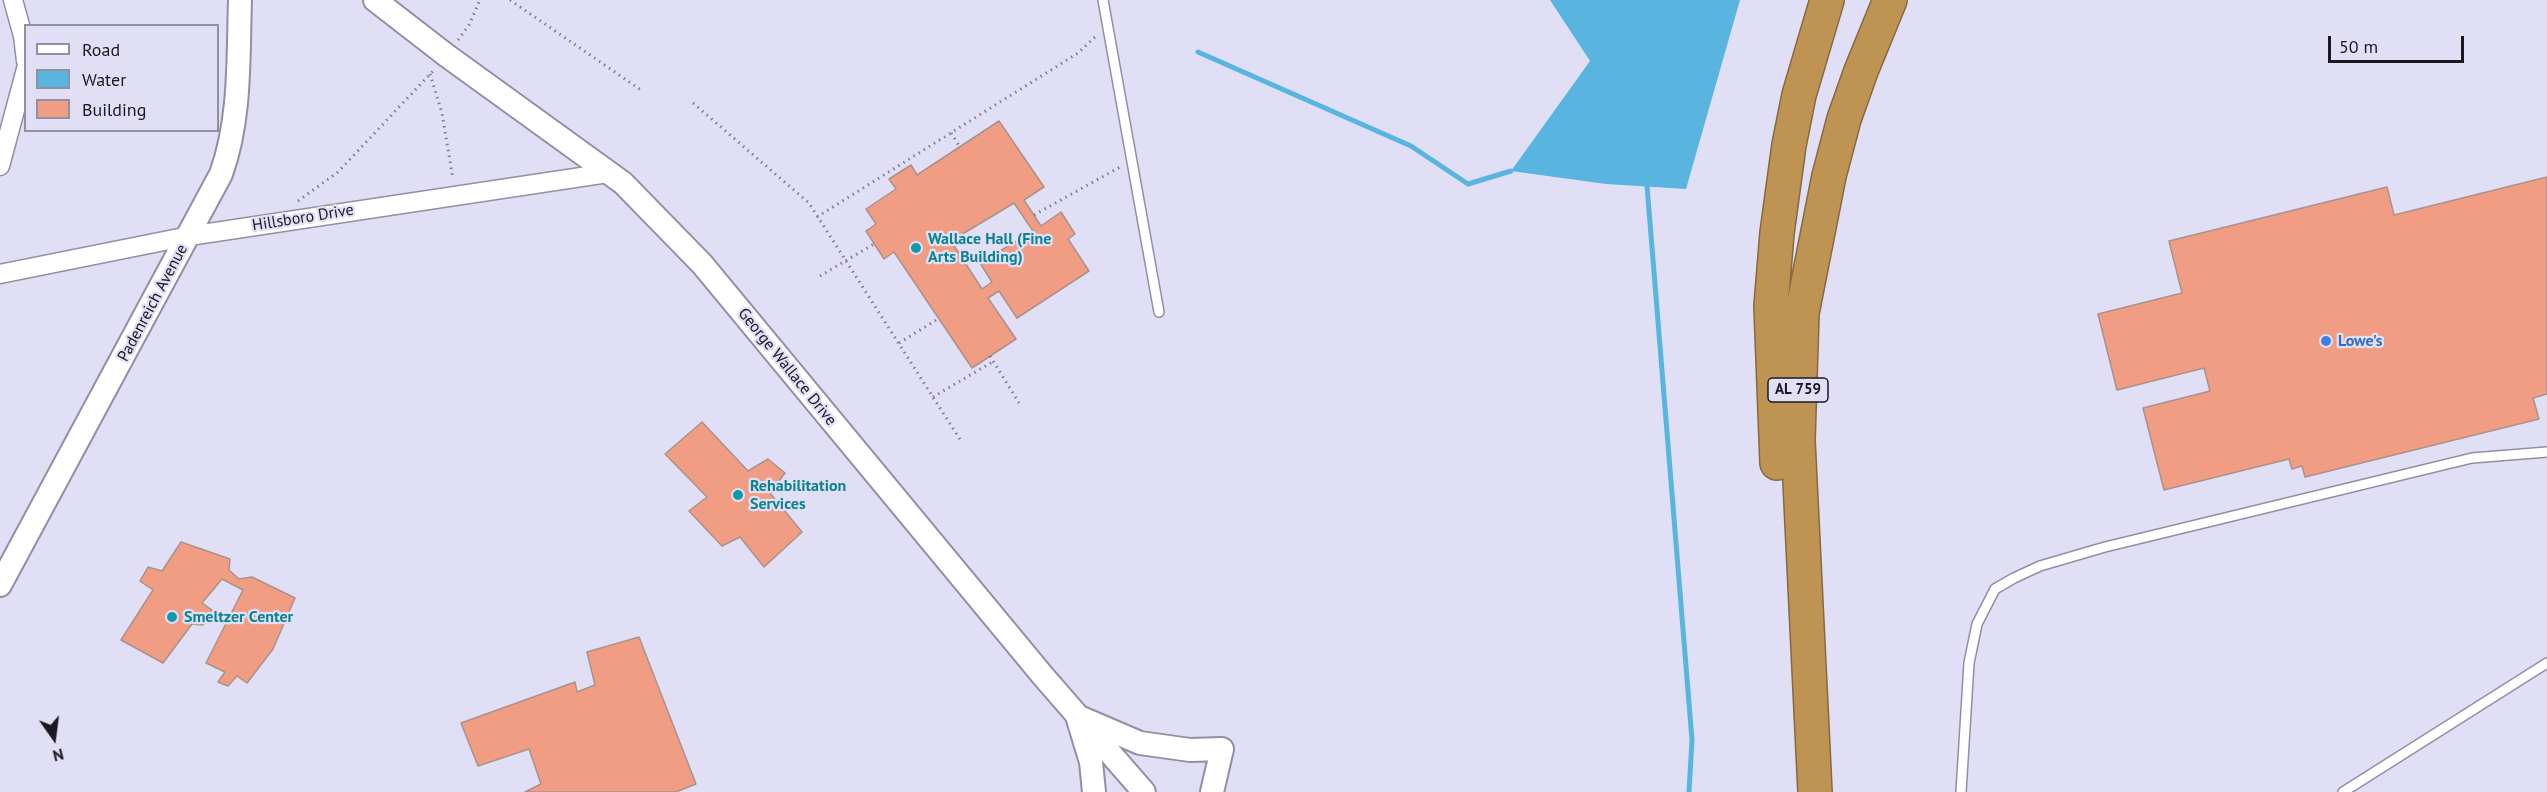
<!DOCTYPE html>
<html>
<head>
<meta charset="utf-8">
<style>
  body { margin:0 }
  #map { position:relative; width:2547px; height:792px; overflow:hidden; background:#e1dff5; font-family:"PT Sans",sans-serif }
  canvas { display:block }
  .legend { position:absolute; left:24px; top:24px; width:195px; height:108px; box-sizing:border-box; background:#e1dff5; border:2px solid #9190a0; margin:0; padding:8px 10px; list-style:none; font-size:18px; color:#1a1921 }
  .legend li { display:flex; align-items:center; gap:12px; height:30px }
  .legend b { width:30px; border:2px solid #9190a0 }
  .north { position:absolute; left:24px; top:708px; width:60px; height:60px; -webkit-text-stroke:4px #e1dff5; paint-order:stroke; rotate:166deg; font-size:16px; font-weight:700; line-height:24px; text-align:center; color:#1a1921 }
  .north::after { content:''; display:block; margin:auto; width:21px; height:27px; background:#1a1921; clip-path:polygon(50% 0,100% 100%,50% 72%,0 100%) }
  .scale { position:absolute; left:2328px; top:36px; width:136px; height:27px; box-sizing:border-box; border:3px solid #1a1921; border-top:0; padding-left:8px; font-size:18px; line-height:21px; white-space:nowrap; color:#1a1921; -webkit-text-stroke:4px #e1dff5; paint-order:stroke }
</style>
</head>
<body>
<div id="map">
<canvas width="2547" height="792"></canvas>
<ul class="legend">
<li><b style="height:8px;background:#fff"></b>Road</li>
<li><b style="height:16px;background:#59b5e0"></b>Water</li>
<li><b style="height:16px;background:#f19d83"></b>Building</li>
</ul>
<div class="north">N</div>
<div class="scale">50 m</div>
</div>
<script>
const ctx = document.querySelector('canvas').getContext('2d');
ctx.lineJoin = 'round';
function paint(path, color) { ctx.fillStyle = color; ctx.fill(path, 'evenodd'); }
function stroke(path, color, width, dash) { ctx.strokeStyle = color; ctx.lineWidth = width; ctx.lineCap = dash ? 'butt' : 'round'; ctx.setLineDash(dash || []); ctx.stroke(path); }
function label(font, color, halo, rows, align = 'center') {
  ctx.font = font + ' "PT Sans",sans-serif'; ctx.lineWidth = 4.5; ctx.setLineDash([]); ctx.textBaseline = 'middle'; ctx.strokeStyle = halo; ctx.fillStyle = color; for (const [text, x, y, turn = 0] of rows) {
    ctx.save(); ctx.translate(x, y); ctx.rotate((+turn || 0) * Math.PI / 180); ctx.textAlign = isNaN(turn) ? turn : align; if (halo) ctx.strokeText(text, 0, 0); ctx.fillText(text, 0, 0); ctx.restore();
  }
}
const water = new Path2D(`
  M1550,0H1740L1686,189L1606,184L1511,171L1590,61Z`);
const stream = new Path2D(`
  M1198,52L1411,146L1468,184L1511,171
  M1647,186L1692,740L1689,792`);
const building = new Path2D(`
  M999,121L1044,187L1024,200L1041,226L1061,212L1075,234L1068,239L1089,271L1017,318L999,291L988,298L1016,339L972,368L894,252L884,259L866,231L876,224L866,209L896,189L889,179L911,165L917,175ZM1014,203L1033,231L980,263L992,282L982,289L951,241Z
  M2547,177V394L2533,398L2539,419L2305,477L2302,466L2292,469L2289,459L2164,490L2143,408L2210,391L2204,368L2117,390L2098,314L2182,293L2169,241L2387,187L2394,215Z
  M702,422L748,471L768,459L785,473L770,493L802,532L764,567L740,537L722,546L689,511L707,497L665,454Z
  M181,542L230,559L229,570L239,579L252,577L295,598L273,649L247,683L237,676L228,686L218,682L225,672L206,663L243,590L222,579L202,603L212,610L203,625L192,624L163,663L121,640L153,590L140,581L148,567L162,571Z
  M639,637L696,784L676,792H525L541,784L529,749L478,766L461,723L575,682L577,692L595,685L587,652Z`);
const path = new Path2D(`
  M510,0L641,90
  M458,40L469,25L480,0
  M430,74L442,113L453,179
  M693,103L809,203L961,441
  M951,133L960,147
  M298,201L338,172L433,71
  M1034,215L1120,167
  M817,217L1078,53L1095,37
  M820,276L874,244
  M899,343L938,319
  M990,356L1019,403
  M933,397L994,361`);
const service = new Path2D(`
  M1103,0L1159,312
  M1961,792L1969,663L1977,624L1995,589L2014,578L2040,566L2105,547L2472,458L2547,452
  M2343,792L2547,663`);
const minor = new Path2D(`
  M13,0L23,36L26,61
  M0,166L26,69
  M0,274L189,236L608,173`);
const tertiary = new Path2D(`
  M375,0L446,55L623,183L702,264L1043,676L1144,792
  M0,585L221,174C241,119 238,58 240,0
  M1094,792L1091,762L1077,716L1140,743L1190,750L1222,749L1212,792`);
const motorway = new Path2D(`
  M1777,463L1771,306L1777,233L1789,145L1799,95L1827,0
  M1815,792L1798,440L1802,313L1829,176L1844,119L1861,71L1890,0`);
const markers = [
  [916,248,6,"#0f9aa8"],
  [2326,341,6,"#3f7fe0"],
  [738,495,6,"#0f9aa8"],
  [172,617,6,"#0f9aa8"]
];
const shields = [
  [1798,390,60]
];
const shieldNames = [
  ["AL 759",1798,390]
];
const streetNames = [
  ["Hillsboro Drive",303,218,-9],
  ["Padenreich Avenue",153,303,-62],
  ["George Wallace Drive",787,367,51]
];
const cultureNames = [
  ["Wallace Hall (Fine",928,239],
  ["Arts Building)",928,257],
  ["Rehabilitation",750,486],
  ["Services",750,504],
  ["Smeltzer Center",184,617]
];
const shopNames = [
  ["Lowe's",2338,341]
];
paint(water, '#59b5e0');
stroke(stream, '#59b5e0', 5);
paint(building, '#f19d83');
stroke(building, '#a9928b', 1.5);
stroke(service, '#918fa3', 12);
stroke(minor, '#918fa3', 21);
stroke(tertiary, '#918fa3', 26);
stroke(motorway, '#856941', 36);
stroke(path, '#817f8f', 3, [1.5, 4.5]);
stroke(service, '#fff', 9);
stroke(minor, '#fff', 18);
stroke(tertiary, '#fff', 22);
stroke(motorway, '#bf9452', 33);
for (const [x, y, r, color] of markers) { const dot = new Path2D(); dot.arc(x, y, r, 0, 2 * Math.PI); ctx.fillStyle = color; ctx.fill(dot); stroke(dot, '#e1dff5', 2); }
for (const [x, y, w] of shields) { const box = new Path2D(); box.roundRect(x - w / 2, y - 12, w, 24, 4.5); ctx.fillStyle = '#e1dff5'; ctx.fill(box); stroke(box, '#1a1921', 1.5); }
label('bold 15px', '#1a1921', null, shieldNames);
label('16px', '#1a1921', '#e1dff5', streetNames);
label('bold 16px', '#0d838f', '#e1dff5', cultureNames, 'left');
label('bold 16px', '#366cbe', '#e1dff5', shopNames, 'left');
</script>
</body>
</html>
